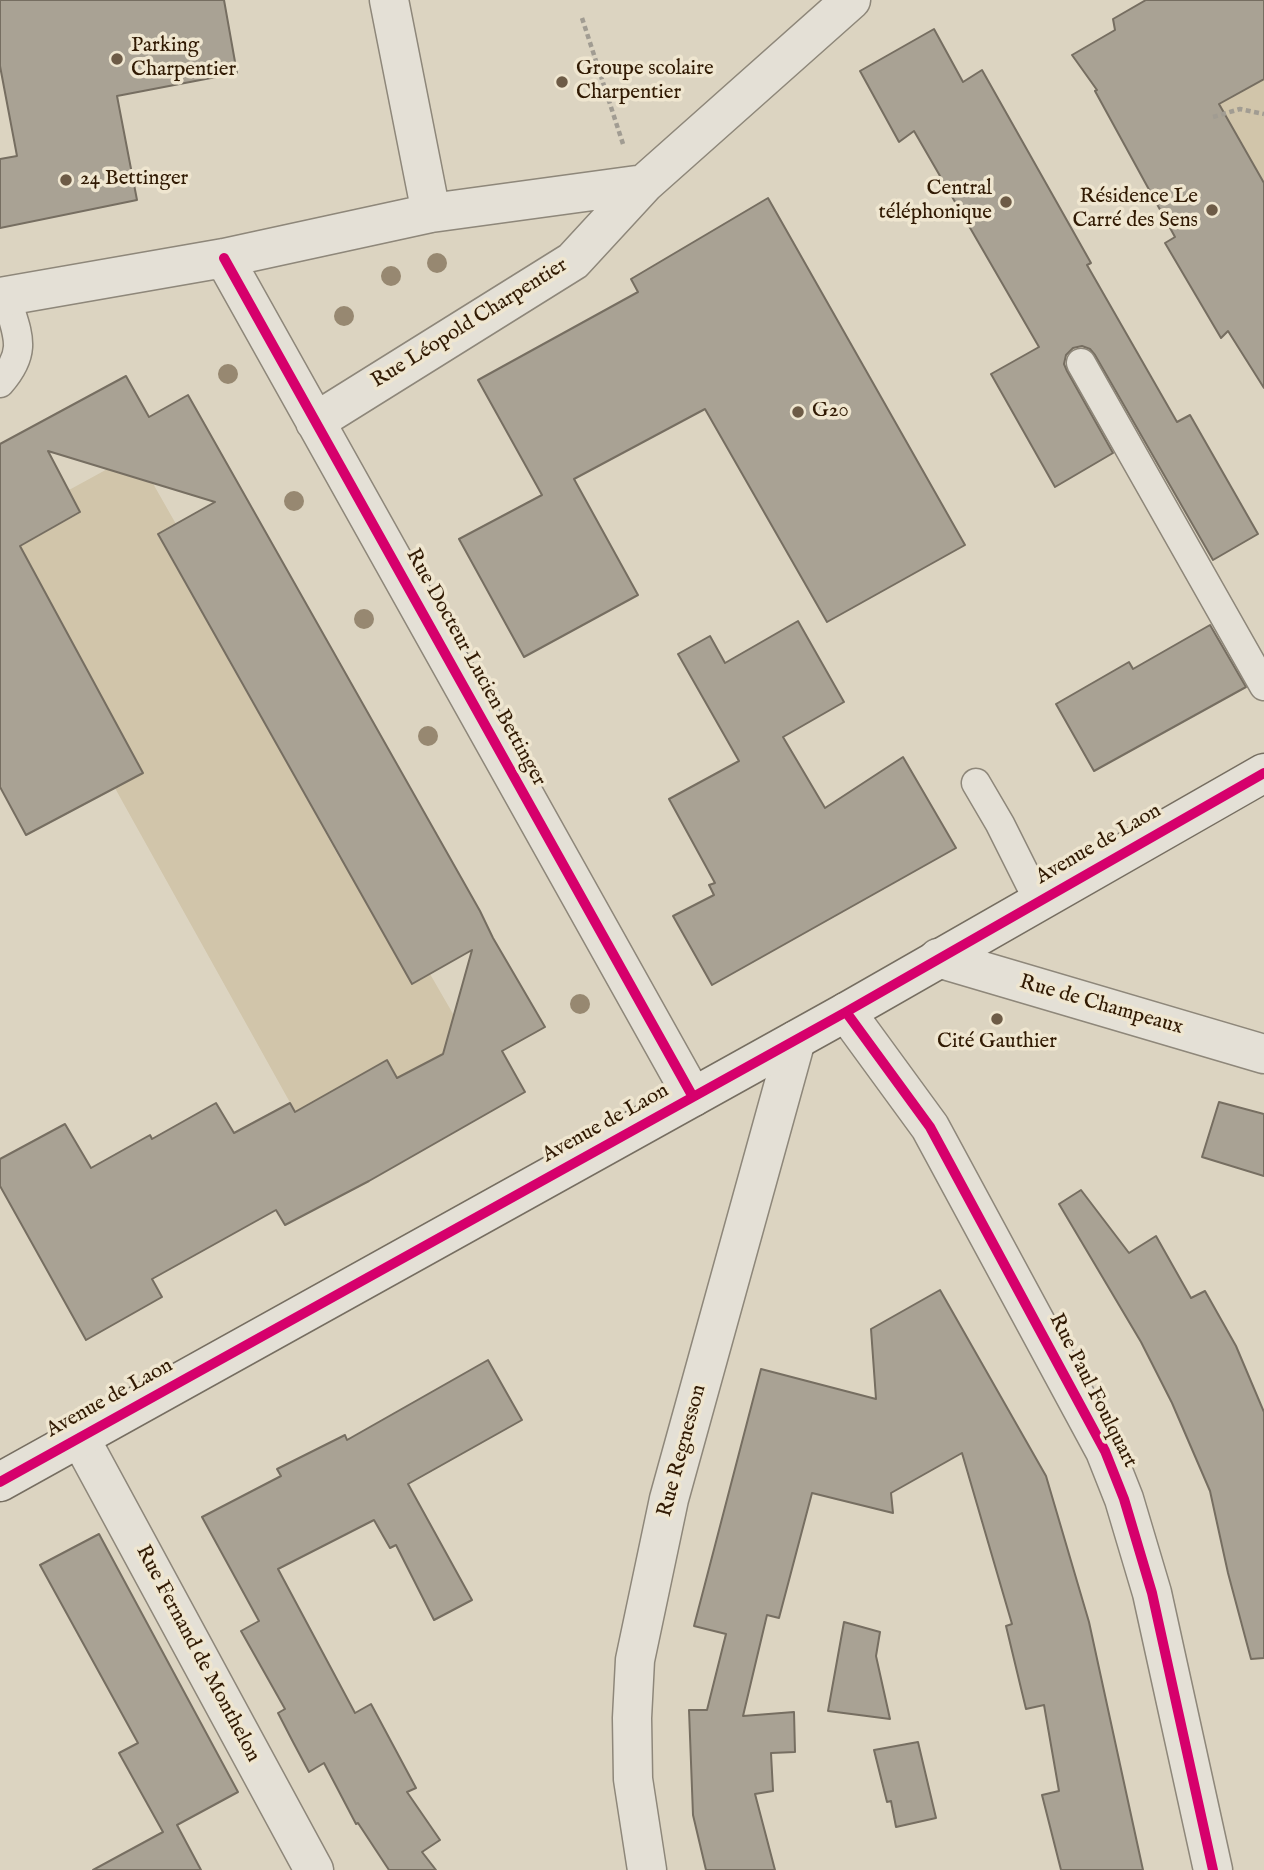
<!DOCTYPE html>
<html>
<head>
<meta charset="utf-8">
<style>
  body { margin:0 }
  canvas { display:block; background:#dcd4c1 }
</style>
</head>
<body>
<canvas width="1264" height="1870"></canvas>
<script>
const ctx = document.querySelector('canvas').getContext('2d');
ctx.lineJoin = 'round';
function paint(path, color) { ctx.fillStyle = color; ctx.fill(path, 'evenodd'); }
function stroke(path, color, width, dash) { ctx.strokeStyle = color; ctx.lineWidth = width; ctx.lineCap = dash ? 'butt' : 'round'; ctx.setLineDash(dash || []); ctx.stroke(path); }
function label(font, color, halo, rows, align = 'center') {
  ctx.font = font + ' "IM FELL English",serif'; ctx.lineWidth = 7; ctx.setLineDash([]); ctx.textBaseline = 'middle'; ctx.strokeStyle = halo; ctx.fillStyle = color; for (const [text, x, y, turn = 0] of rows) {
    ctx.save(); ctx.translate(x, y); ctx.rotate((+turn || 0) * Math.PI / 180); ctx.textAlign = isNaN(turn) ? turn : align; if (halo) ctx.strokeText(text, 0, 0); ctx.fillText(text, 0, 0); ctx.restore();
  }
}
const green = new Path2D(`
  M1264,79V183L1229,123L1219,129L1217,93Z
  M122,461L143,466L176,524L158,535L200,610L247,648L228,660L270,733L289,723L317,773L298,783L340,859L360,848L387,898L369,909L412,984L430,974L460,1026L456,1048L398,1080L386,1060L311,1103L307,1133L121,799L115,788L143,772L20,546L80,513L69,490Z`);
const building = new Path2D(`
  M0,0H224L237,73L117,96L137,200L0,228V159L17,156L0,66Z
  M1146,0H1264V79L1219,104L1264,183V388L1228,331L1221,338L1165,243L1175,237L1095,91L1097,90L1072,55L1115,30L1113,19Z
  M934,29L963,82L982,70L1091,263L1087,265L1177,422L1190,415L1258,534L1213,560L1095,355L1090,349L1082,346L1073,348L1066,355L1064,364L1067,371L1113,453L1055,487L991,374L1039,347L914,131L899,142L860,71Z
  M768,198L965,545L827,622L705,409L574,479L638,595L524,657L459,539L542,495L478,380L638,292L631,279Z
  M126,376L149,417L188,395L480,911L493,938L545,1027L502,1051L525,1092L369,1181L285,1225L276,1210L152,1279L162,1297L86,1340L0,1186V1159L65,1124L91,1168L150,1135L152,1139L216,1103L234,1133L290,1103L295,1112L387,1060L397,1078L443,1054L472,950L412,984L158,534L215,502L48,451L80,512L20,546L143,773L26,835L0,787V444Z
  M798,621L844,702L783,737L825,808L903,757L956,848L712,985L673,916L714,895L709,885L715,883L669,799L739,761L678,654L710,636L725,663Z
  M1210,625L1246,687L1094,771L1056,704L1129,662L1133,669Z
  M1219,1102L1264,1114V1176L1202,1157Z
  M1081,1190L1129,1253L1156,1236L1191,1298L1205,1291L1236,1346L1264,1412V1658L1251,1659L1228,1573L1210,1491L1172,1403L1141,1342L1059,1204Z
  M940,1290L1046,1476L1089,1622L1143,1870H1061L1042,1795L1059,1791L1044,1705L1026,1709L1006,1626L1012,1624L962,1453L891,1493L893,1513L812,1493L779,1618L767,1615L743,1716L794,1712L795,1752L771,1753L773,1791L755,1794L775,1870H706L693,1815L689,1710H707L726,1634L694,1626L761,1369L876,1399L871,1329Z
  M488,1360L522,1420L408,1484L472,1600L434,1620L396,1545L390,1548L374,1520L278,1569L355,1713L371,1704L416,1788L407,1792L440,1840L422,1852L436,1870H389L358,1823L356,1824L324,1763L309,1772L293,1742L278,1713L285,1709L241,1631L259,1621L202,1517L281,1476L277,1469L345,1435L347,1440Z
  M99,1534L238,1792L177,1825L201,1870H93L163,1832L119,1753L138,1743L40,1565Z
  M844,1622L880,1632L876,1656L890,1719L828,1711Z
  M918,1742L936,1818L896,1827L891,1801L887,1802L874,1750Z`);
const path = new Path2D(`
  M582,18L623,144
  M1213,117L1240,109L1264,114`);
const service = new Path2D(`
  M1081,363L1264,686
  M0,383C29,350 17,334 6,296
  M976,783L1000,824L1039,902`);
const minor = new Path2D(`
  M389,0L431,213
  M224,258L693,1097
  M0,297L224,258L431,213L644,184L851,0
  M315,422L573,261L644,184
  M938,958L1264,1054
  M846,1012L930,1127L1105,1451L1124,1499L1152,1593L1213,1870
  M80,1438L314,1870
  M647,1870L633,1779L632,1718L635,1660L669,1499L796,1040`);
const secondary = new Path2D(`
  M0,1482L846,1012L1264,773`);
const cycleway = new Path2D(`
  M224,258L693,1097
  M846,1012L930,1127L1105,1451L1124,1499L1152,1593L1213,1870
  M0,1482L846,1012L1264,773`);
const trees = [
  [437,263],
  [391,276],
  [344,316],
  [228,374],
  [294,501],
  [364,619],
  [428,736],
  [580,1004]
];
const markers = [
  [117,59,7,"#6d5b46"],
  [562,82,7,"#6d5b46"],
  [66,180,7,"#6d5b46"],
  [1006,202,7,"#6d5b46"],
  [1212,210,7,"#6d5b46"],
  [798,412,7,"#6d5b46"],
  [997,1019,7,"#6d5b46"]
];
const poiNames = [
  ["Parking",131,47],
  ["Charpentier",131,71],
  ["Groupe scolaire",576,70],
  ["Charpentier",576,94],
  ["24 Bettinger",80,180],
  ["Central",992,190,"right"],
  ["téléphonique",992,214,"right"],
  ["Résidence Le",1198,198,"right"],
  ["Carré des Sens",1198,222,"right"],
  ["G20",812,412],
  ["Cité Gauthier",997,1043,"center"]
];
const streetNames = [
  ["Rue Léopold Charpentier",470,324,-32],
  ["Rue Docteur Lucien Bettinger",475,668,61],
  ["Avenue de Laon",1099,845,-30],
  ["Rue de Champeaux",1101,1006,16],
  ["Avenue de Laon",606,1124,-29],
  ["Rue Paul Foulquart",1092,1391,63],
  ["Avenue de Laon",110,1399,-29],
  ["Rue Regnesson",683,1451,-75],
  ["Rue Fernand de Monthelon",197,1654,62]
];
paint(green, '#d1c5aa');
paint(building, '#a9a294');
stroke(building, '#766e61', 2);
stroke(service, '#8e877a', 31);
stroke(minor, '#8e877a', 41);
stroke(secondary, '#766e61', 41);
stroke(path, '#a19c92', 4.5, [5, 3.5]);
stroke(service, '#e4e0d6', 28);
stroke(minor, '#e4e0d6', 38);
stroke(secondary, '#e4e0d6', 38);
stroke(cycleway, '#d6006c', 10);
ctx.fillStyle = '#978871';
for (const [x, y] of trees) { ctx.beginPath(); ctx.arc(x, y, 10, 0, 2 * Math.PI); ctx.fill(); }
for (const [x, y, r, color] of markers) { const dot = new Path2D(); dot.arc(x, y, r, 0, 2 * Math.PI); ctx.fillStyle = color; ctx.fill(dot); stroke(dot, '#efe6d0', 2.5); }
label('21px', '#311a03', '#efe6d0', poiNames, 'left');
label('21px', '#311a03', '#efe6d0', streetNames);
</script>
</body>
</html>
